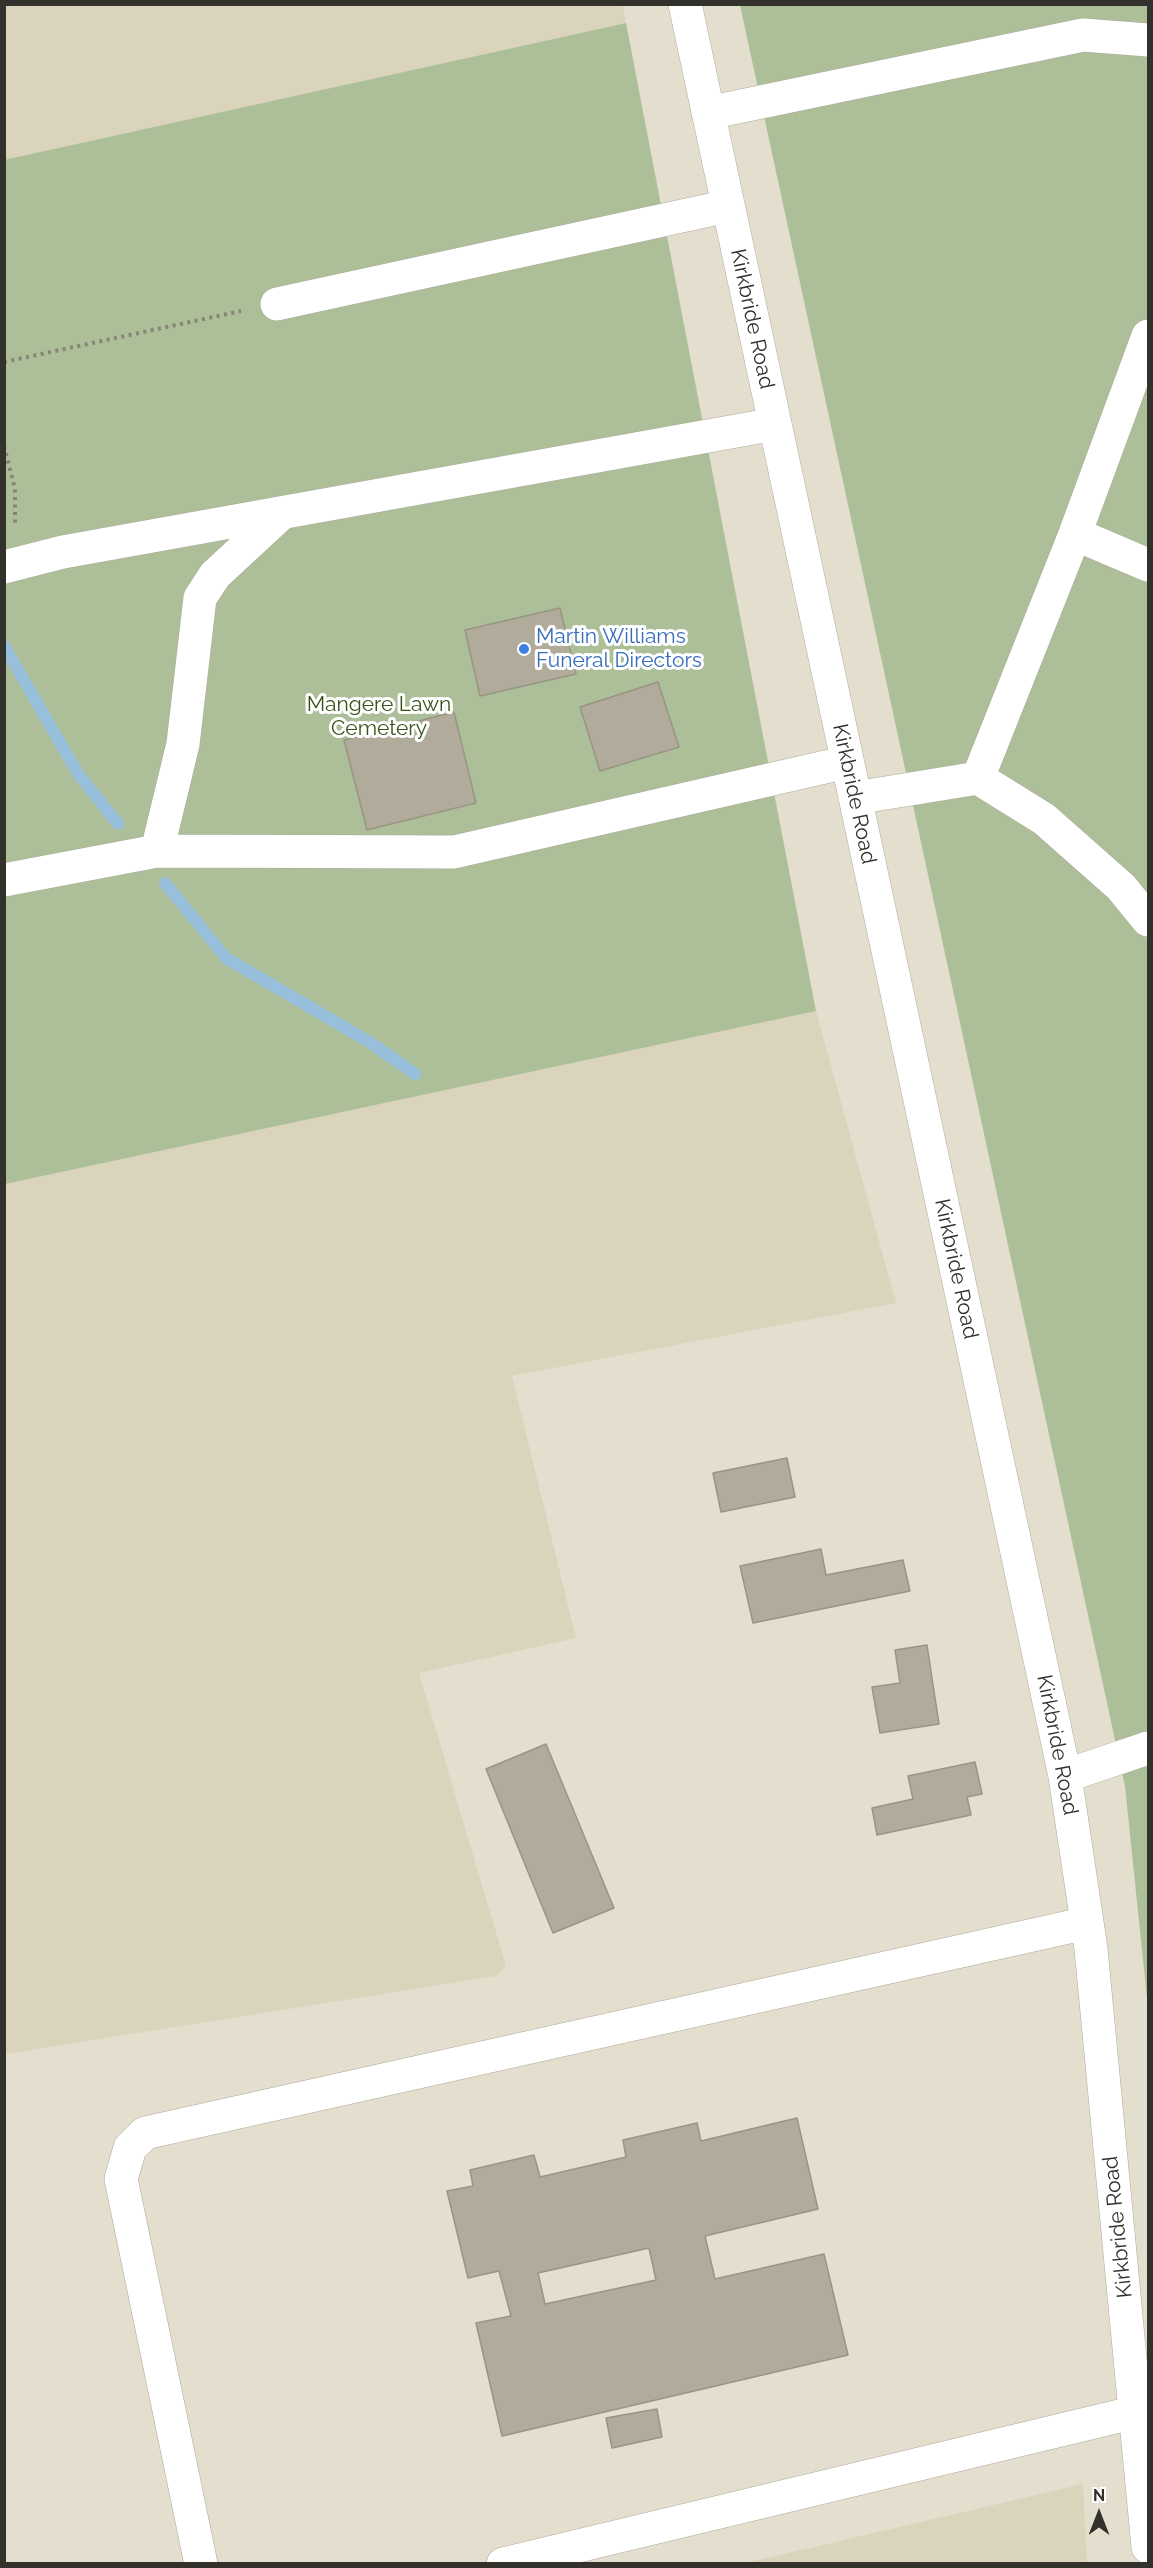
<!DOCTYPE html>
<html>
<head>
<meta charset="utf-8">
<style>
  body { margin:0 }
  #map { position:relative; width:1153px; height:2568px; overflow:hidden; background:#e3decd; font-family:Raleway,sans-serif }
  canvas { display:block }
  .frame { position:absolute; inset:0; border:6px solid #33312b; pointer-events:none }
  .north { position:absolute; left:1069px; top:2484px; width:60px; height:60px; -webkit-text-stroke:4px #fff; paint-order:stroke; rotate:0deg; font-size:16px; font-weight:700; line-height:24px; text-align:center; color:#33312b }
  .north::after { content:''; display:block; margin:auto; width:21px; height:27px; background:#33312b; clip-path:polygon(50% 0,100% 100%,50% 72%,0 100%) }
</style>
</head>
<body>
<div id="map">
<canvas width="1153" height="2568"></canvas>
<div class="frame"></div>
<div class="north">N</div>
</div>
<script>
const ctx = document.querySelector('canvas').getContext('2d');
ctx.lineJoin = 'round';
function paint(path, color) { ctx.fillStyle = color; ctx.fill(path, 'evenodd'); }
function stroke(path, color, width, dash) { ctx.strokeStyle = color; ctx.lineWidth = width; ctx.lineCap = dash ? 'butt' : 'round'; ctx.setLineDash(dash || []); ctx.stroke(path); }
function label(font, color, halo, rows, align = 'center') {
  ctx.font = font + ' Raleway,sans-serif'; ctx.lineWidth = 6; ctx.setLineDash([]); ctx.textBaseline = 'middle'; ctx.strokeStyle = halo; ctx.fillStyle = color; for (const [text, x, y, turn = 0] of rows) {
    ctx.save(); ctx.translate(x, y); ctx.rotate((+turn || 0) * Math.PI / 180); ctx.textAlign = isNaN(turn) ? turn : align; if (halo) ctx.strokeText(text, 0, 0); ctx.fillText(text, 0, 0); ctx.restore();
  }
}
const built = new Path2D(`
  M623,5L626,23L5,160V5Z
  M816,1011L896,1303L512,1376L576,1638L419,1673L506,1966L496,1976L5,2054V1184Z
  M1083,2484L1087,2563H746Z`);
const green = new Path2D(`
  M740,5H1148V2008L1125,1786Z
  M626,23L816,1011L5,1184L4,160Z`);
const stream = new Path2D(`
  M4,646L79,775L118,824
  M165,883L226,958L371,1043L415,1074`);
const building = new Path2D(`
  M560,608L576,674L480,696L465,630Z
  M658,682L679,747L600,771L580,707Z
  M454,712L476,803L367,830L344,740Z
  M787,1458L795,1497L721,1512L713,1473Z
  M821,1549L826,1575L903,1560L910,1591L753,1623L740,1566Z
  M927,1645L939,1724L880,1733L872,1687L900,1683L895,1650Z
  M546,1744L614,1908L553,1933L486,1769Z
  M975,1762L982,1794L967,1797L971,1815L877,1835L872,1808L913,1799L908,1776Z
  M797,2118L818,2209L705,2236L715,2279L824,2254L848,2355L502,2436L476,2323L511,2316L499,2271L468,2278L447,2191L473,2186L470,2170L534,2155L540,2177L626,2157L623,2140L697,2123L701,2141ZM649,2248L656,2280L545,2304L538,2273Z
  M657,2409L662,2437L612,2448L606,2418Z`);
const path = new Path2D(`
  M4,362L241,311
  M4,446L15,489V526`);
const minor = new Path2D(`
  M685,4L1065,1776L1091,1949L1148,2547
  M708,113L1083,35L1148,40
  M277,304L728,206
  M1075,534L1148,565
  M4,567L63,552L775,424
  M978,778L1044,819L1121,887L1148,920
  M855,798L978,778L1075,534L1148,336
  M157,851L183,744L200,598L215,575L282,513
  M4,880L157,851L454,852L847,762
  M1065,1776L1148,1748
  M201,2564L121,2179L130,2148L145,2133L1087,1923
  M503,2564L1136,2412`);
const markers = [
  [524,649,6,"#3f7fe0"]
];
const streetNames = [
  ["Kirkbride Road",752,319,78],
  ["Kirkbride Road",854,794,78],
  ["Kirkbride Road",956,1269,78],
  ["Kirkbride Road",1057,1745,79],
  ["Kirkbride Road",1118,2227,-96]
];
const shopNames = [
  ["Martin Williams",536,637],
  ["Funeral Directors",536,661]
];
const parkNames = [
  ["Mangere Lawn",379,705],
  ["Cemetery",379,729]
];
paint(built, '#dbd4bc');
paint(green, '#acbf99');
stroke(stream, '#98c0dd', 12);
paint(building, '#b0ab9a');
stroke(building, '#999585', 1.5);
stroke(minor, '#afaa9a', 34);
stroke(path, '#878478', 4, [3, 4.5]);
stroke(minor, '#fff', 33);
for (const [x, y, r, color] of markers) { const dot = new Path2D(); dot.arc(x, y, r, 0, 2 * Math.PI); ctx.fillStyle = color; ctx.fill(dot); stroke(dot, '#fff', 2); }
label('21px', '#33312b', '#fff', streetNames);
label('21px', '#366cbe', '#fff', shopNames, 'left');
label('21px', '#3a5218', '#fff', parkNames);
</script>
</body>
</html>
